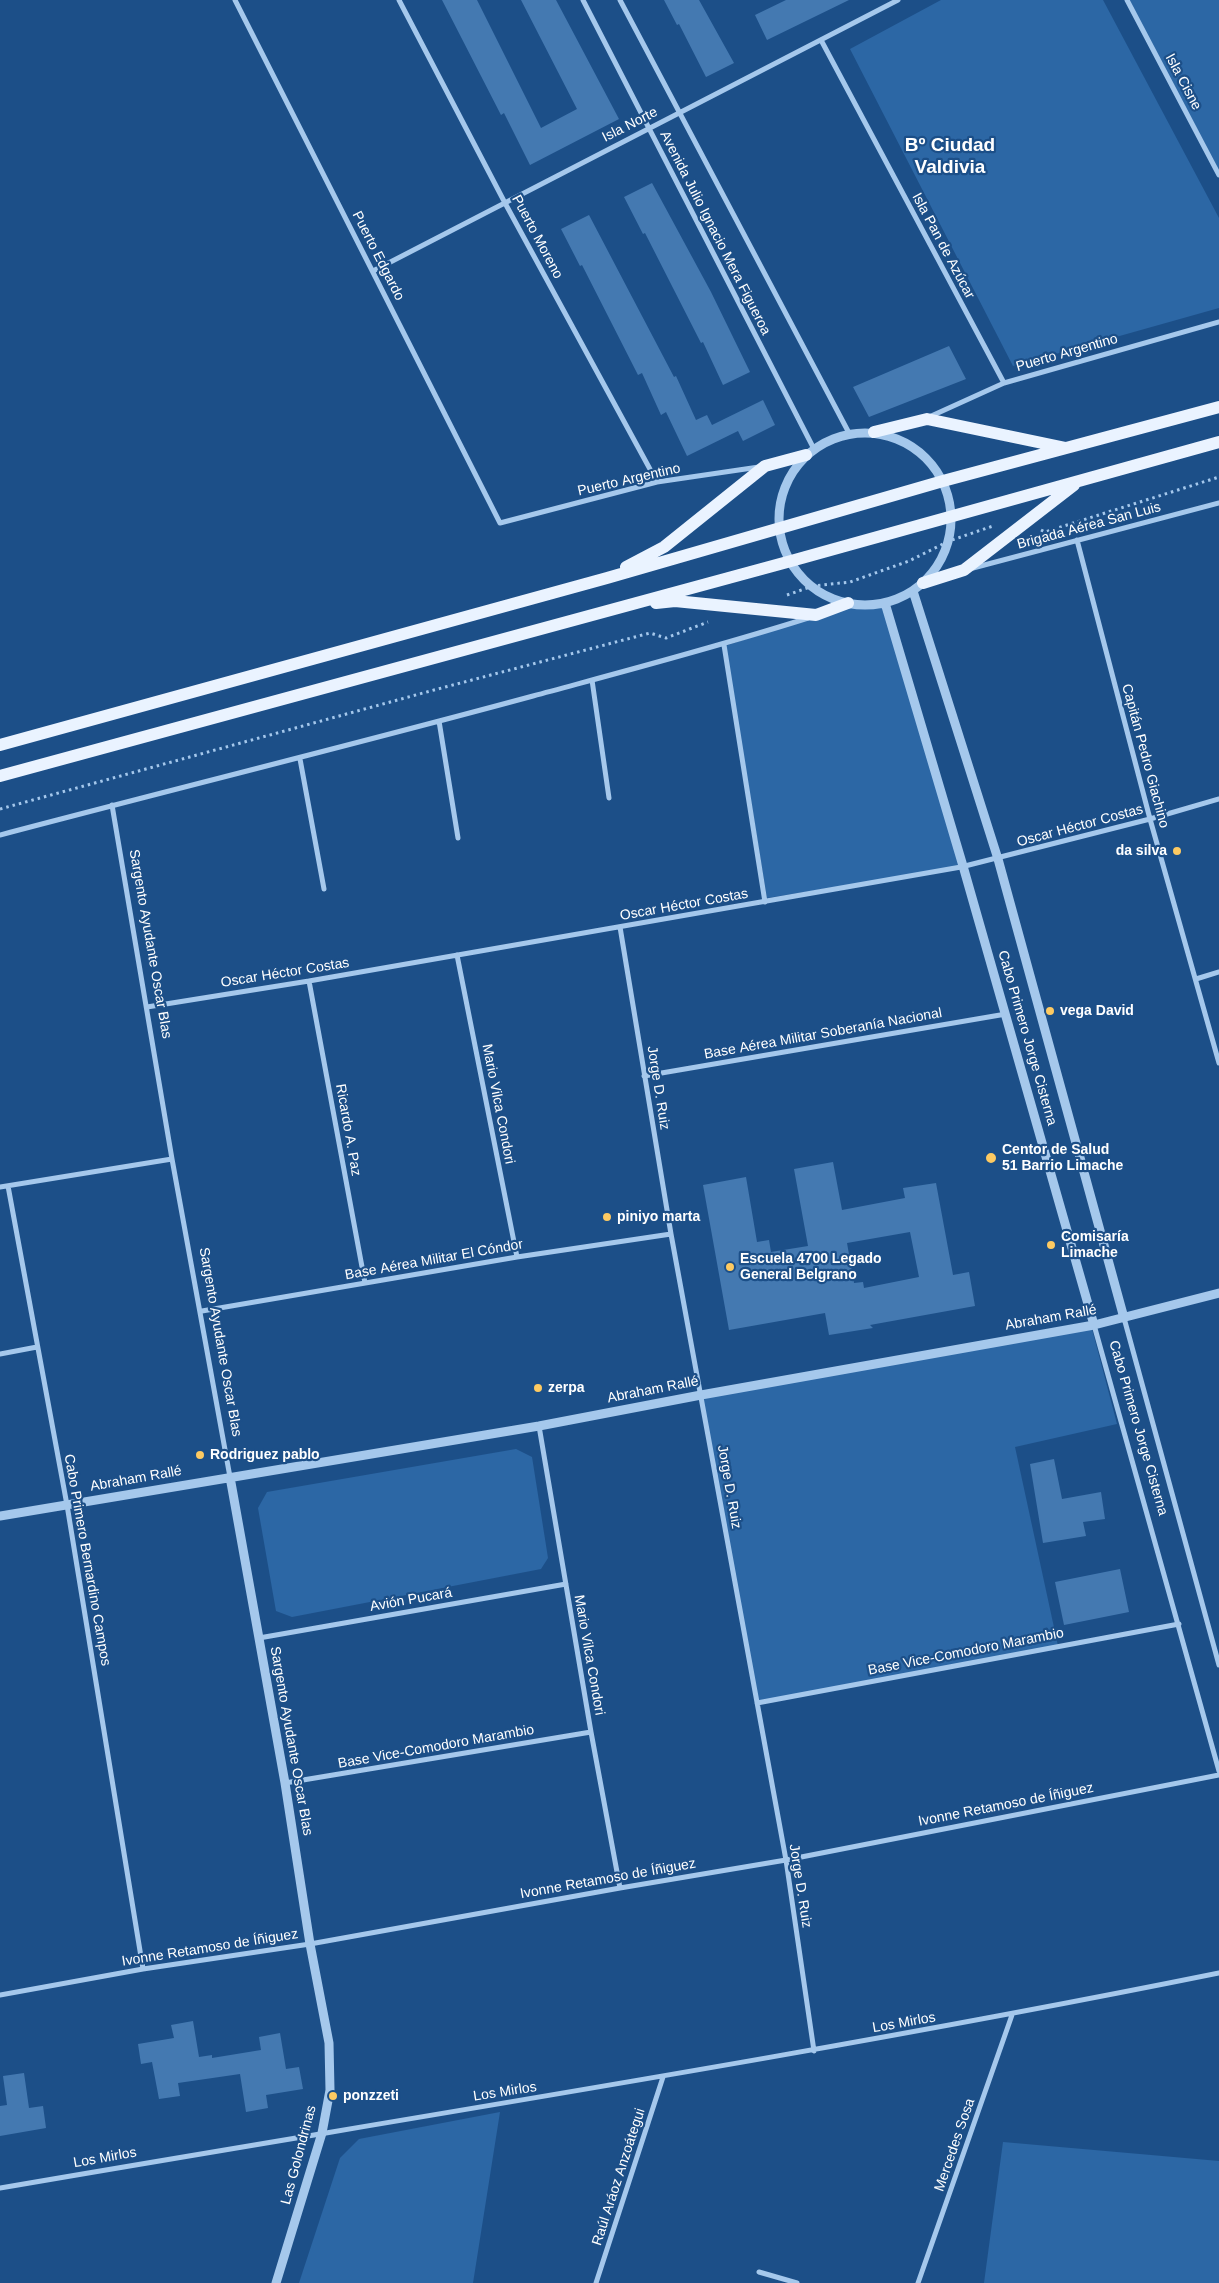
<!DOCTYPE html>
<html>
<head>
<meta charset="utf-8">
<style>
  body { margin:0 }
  canvas { display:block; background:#1c4f88 }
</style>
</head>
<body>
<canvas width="1219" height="2283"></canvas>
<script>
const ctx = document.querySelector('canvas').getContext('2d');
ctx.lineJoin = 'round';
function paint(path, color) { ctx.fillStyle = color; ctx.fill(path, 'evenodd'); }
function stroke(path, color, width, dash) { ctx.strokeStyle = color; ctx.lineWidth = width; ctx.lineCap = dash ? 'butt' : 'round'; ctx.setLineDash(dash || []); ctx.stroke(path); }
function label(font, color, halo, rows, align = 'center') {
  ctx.font = font + ' Helvetica,sans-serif'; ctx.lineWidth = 4.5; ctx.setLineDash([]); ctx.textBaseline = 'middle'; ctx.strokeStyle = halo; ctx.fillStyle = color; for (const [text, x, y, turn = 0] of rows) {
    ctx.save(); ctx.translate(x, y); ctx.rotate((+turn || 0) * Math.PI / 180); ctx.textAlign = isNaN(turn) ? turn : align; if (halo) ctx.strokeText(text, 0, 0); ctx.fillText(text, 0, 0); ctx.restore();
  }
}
const green = new Path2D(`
  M941,0H1103L1219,218V308L1013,366L850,49Z
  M1129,0H1219V170Z
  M884,605L961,867L767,898L725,646L848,606Z
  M1092,1329L1117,1424L1015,1447L1058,1646L758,1702L702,1395Z
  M516,1449L532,1457L548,1558L541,1569L292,1617L276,1611L258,1508L267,1492Z
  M500,2112L473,2283H299L340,2158L359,2139Z
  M1003,2142L1219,2161V2283H984Z`);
const building = new Path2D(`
  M442,0H477L541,128L577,109L521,0H556L619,119L530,165L504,113L501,115Z
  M664,0H699L734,63L706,77L679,24L677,25Z
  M786,0H849L767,40L755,15Z
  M652,183L711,292L750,372L723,385L703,342L701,343L645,233L643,234L624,197Z
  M589,215L674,377L676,376L696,420L707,415L712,425L763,400L775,425L743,441L738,431L687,456L666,412L661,415L642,373L638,375L582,265L580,266L561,229Z
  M949,346L966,379L869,417L853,387Z
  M833,1162L842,1210L905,1198L903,1188L936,1183L953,1275L969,1272L975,1306L870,1325L873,1328L829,1335L825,1313L729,1330L703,1185L746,1177L757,1242L769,1240L771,1252L808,1246L794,1169ZM910,1232L919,1277L864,1288L863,1282L854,1283L847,1243Z
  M1054,1459L1062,1499L1101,1492L1105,1519L1083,1522L1086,1536L1043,1543L1030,1464Z
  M1120,1569L1129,1612L1064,1625L1055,1582Z
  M193,2021L199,2057L212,2055V2058L261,2050L259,2037L280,2033L286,2069L299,2067L303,2089L266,2095L268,2108L246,2112L240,2074L178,2083L180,2096L159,2099L152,2062L141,2064L138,2044L174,2038L171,2025Z
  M24,2073L29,2108L43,2106L46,2128L0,2136V2106L7,2105L3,2076Z`);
const path = new Path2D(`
  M1041,530L1045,532L1219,477
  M787,595L813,586L850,582L909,561L949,541L993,526
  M0,809L434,690L650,633L666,638L708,622`);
const minor = new Path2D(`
  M235,0L500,523L657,482L759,467
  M399,0L505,203L657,482
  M583,0L814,449
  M620,0L849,433
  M1127,0L1219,175
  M821,40L1004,383
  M373,271L898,0
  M929,417L1004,383L1219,322
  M1077,540L1150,819L1219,1063
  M973,568L1219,503
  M724,645L765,902
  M592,680L609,798
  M439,721L458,838
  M300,759L324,889
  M112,805L172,1159L230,1477
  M0,835C178,788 356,744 533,696C625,671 717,647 808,618
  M620,927L671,1234L786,1860L814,2051
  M457,955L517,1257
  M1196,979L1219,972
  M309,981L365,1283
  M147,1007L309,981L961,867L1150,819L1219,799
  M644,1076L1006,1014
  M8,1186L67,1505L143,1969
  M0,1187L172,1159
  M202,1311L517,1257L671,1234
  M1124,1318L1219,1665
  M1094,1325L1219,1771
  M0,1354L37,1347
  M539,1426L591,1732L620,1888
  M259,1638L566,1584
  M757,1703L1179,1624
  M285,1783L591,1732
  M0,1995L143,1969L310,1944L620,1888L786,1860L1219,1775
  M0,2188C407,2118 814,2055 1219,1973
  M759,2272L797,2283
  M596,2283L663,2077
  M918,2283L1012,2015`);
const tertiary = new Path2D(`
  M779 519a86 86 0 1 1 172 0a86 86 0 1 1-172 0Z
  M913,591L998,859L1124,1318
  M885,603L963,866L1094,1325
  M230,1477L285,1783L310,1944L329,2043L330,2090L322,2133L276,2283
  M0,1516L539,1426L701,1395L1094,1325L1219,1293`);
const primary = new Path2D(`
  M874,432L927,419L1066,448
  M626,567L664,547L765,466L806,455
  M923,583L964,570L1074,485
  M656,603L675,601L816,615L848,603
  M0,745L607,578L943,481L1219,407
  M0,776L791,561L1219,442`);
const markers = [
  [1177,851,5,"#fdca62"],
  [1050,1011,5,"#fdca62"],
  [991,1158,6,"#fdca62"],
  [607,1217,5,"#fdca62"],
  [1051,1245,5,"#fdca62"],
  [730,1267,5,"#fdca62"],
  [538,1388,5,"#fdca62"],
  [200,1455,5,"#fdca62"],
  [333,2096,5,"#fdca62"]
];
const streetNames = [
  ["Isla Cisne",1183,82,62],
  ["Isla Norte",630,125,-27],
  ["Avenida Julio Ignacio Mera Figueroa",715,233,63],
  ["Puerto Moreno",537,237,62],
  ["Isla Pan de Azúcar",943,246,62],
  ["Puerto Edgardo",378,256,63],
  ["Puerto Argentino",1067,353,-16],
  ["Puerto Argentino",629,480,-13],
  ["Brigada Aérea San Luis",1089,526,-15],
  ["Capitán Pedro Giachino",1145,756,75],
  ["Oscar Héctor Costas",1080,826,-15],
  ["Oscar Héctor Costas",684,905,-10],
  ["Sargento Ayudante Oscar Blas",150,944,80],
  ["Oscar Héctor Costas",285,973,-9],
  ["Base Aérea Militar Soberanía Nacional",823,1034,-10],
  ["Cabo Primero Jorge Cisterna",1027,1038,74],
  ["Jorge D. Ruiz",658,1088,81],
  ["Mario Vilca Condori",498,1104,79],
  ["Ricardo A. Paz",348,1130,80],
  ["Base Aérea Militar El Cóndor",434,1260,-10],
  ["Abraham Rallé",1051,1318,-10],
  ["Sargento Ayudante Oscar Blas",220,1342,80],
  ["Abraham Rallé",653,1390,-11],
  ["Cabo Primero Jorge Cisterna",1138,1428,74],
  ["Abraham Rallé",136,1479,-10],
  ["Jorge D. Ruiz",729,1487,80],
  ["Cabo Primero Bernardino Campos",87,1560,80],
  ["Avión Pucará",411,1600,-10],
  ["Base Vice-Comodoro Marambio",966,1652,-11],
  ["Mario Vilca Condori",589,1655,80],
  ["Sargento Ayudante Oscar Blas",291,1741,80],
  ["Base Vice-Comodoro Marambio",436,1747,-10],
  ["Ivonne Retamoso de Íñiguez",1006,1805,-11],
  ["Ivonne Retamoso de Íñiguez",608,1879,-10],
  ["Jorge D. Ruiz",800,1886,81],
  ["Ivonne Retamoso de Íñiguez",210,1948,-9],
  ["Los Mirlos",904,2023,-10],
  ["Los Mirlos",505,2092,-9],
  ["Mercedes Sosa",955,2145,-71],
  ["Las Golondrinas",299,2155,-75],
  ["Los Mirlos",105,2158,-10],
  ["Raúl Aráoz Anzoátegui",619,2177,-72]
];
const poiNames = [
  ["da silva",1167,851,"right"],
  ["vega David",1060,1011],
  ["Centor de Salud",1002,1150],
  ["51 Barrio Limache",1002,1166],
  ["piniyo marta",617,1217],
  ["Comisaría",1061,1237],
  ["Limache",1061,1253],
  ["Escuela 4700 Legado",740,1259],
  ["General Belgrano",740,1275],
  ["zerpa",548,1388],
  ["Rodriguez pablo",210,1455],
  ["ponzzeti",343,2096]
];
const districtNames = [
  ["Bº Ciudad",950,146],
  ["Valdivia",950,168]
];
paint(green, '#2c67a5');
paint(building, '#4479b1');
stroke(path, '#a5c8ec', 3, [2.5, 4]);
stroke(minor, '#a5c8ec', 5);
stroke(tertiary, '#a5c8ec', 9);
stroke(primary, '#eaf3ff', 12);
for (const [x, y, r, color] of markers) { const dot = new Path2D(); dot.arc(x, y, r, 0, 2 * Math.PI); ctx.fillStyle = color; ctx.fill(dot); stroke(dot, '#1c4f88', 2); }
label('14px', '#fff', '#1c4f88', streetNames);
label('bold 14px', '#fff', '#1c4f88', poiNames, 'left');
label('bold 19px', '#fff', '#1c4f88', districtNames);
</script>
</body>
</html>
